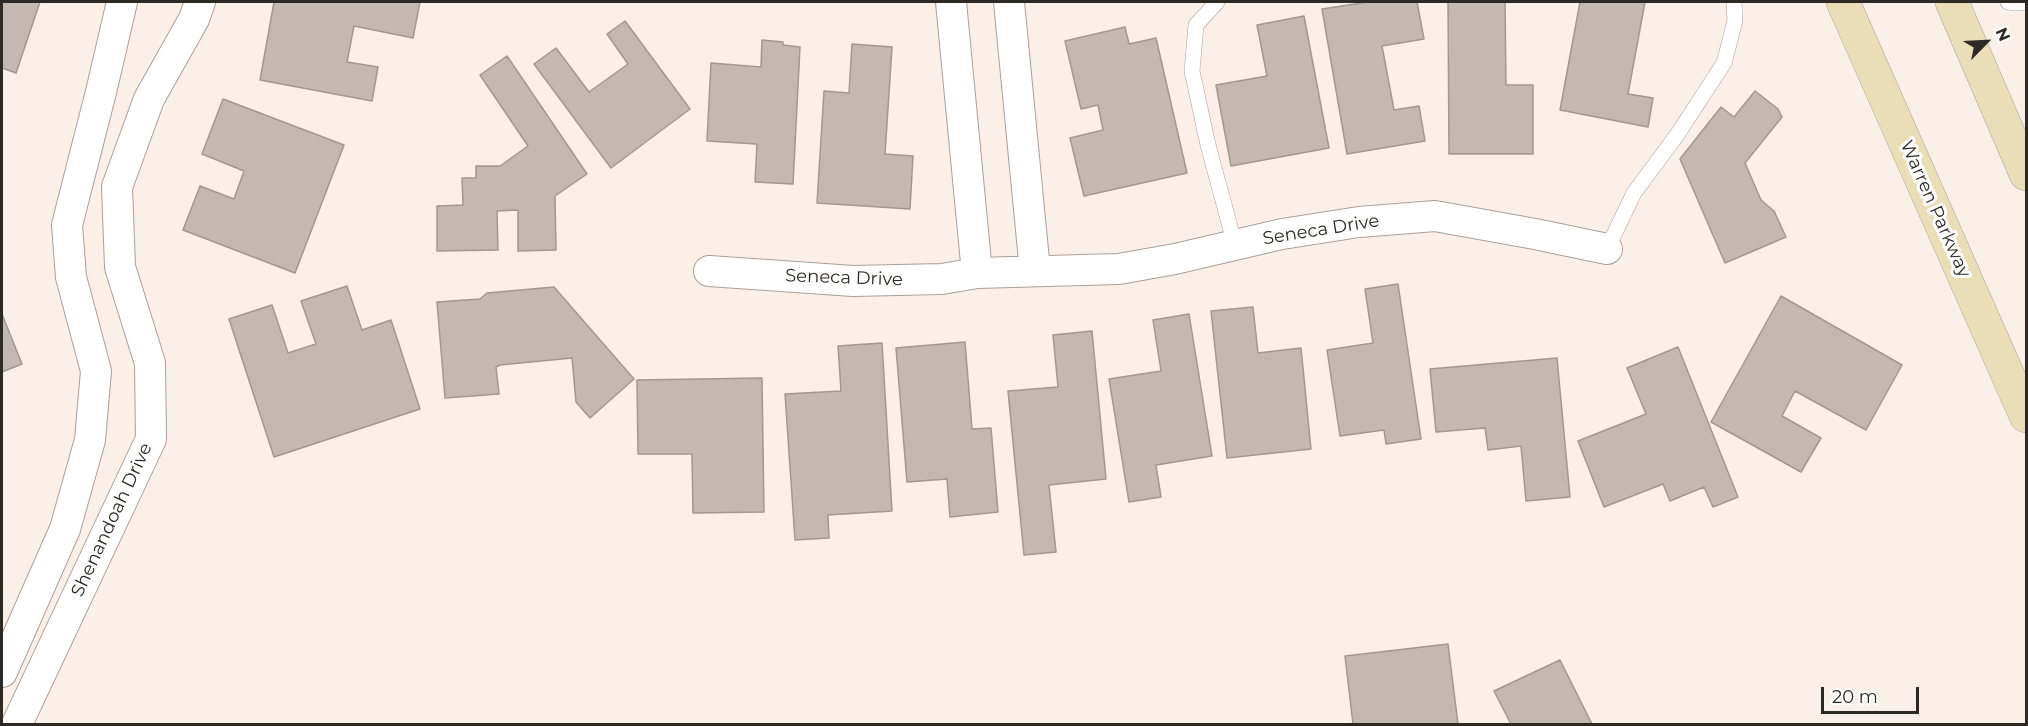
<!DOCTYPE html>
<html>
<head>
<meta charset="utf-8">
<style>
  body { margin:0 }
  #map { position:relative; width:2028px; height:726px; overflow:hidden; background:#fbf0e8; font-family:Montserrat,sans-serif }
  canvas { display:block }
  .frame { position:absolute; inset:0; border:3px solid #2d2a26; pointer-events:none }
  .north { position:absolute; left:1956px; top:12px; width:60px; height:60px; -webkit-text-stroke:4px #fff; paint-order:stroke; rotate:66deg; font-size:16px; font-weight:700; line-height:24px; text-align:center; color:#2d2a26 }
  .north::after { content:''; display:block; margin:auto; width:21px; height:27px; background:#2d2a26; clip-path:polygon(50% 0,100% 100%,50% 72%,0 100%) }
  .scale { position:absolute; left:1821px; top:687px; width:98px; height:27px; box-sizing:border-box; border:3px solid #2d2a26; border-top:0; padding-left:8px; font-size:18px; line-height:21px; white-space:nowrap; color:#2d2a26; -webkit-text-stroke:4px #fff; paint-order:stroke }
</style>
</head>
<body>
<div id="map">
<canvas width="2028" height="726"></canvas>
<div class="frame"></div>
<div class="north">N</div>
<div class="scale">20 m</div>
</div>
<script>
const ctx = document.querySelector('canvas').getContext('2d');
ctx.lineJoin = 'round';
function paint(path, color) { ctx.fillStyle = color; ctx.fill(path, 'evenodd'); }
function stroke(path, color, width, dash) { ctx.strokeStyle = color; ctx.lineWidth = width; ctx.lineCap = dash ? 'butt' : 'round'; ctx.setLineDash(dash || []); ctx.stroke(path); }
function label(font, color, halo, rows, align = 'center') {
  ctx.font = font + ' Montserrat,sans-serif'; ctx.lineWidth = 6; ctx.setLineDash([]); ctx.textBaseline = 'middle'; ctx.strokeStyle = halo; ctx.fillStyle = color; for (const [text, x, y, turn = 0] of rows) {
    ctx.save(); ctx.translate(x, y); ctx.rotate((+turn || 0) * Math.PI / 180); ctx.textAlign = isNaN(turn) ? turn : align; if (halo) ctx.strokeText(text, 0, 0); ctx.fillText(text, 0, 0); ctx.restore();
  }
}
const building = new Path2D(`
  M2,2H40L16,73L2,68Z
  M274,2H420L413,38L354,26L347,62L378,67L372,101L260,80Z
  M1368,2H1417L1424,39L1382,46L1394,110L1419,106L1425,141L1347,154L1322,9Z
  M1448,2H1505L1506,85H1533V154H1449Z
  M1580,2H1645L1628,94L1653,98L1648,127L1560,110Z
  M1304,16L1329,148L1231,166L1216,85L1267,76L1257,25Z
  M625,21L690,109L611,168L534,64L556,48L589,92L628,64L607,34Z
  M1125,27L1129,44L1156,38L1187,173L1084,196L1070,138L1103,130L1098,105L1081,109L1065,41Z
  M762,40L783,42V45L800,47L793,184L755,182L757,144L707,141L711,63L761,67Z
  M852,44L892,47L885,154L913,156L910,209L817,203L824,91L849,93Z
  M507,56L587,174L555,196L556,250L518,251V210L497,211L498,250L437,251V206L463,205L462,178H476V166H500L528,146L480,75Z
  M1755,91L1778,109L1782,117L1745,163L1761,200L1774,211L1786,237L1725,263L1680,159L1721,107L1734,117Z
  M223,99L344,145L295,273L183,230L200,186L234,199L244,171L202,154Z
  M1398,284L1421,439L1386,444L1384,430L1340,436L1327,350L1373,343L1365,289Z
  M347,286L362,330L391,320L420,409L274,457L229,319L272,305L288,353L316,344L301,301Z
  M554,287L634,379L590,418L576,402L572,358L500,365L496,367L499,394L445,398L437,302L480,299L487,293Z
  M1781,296L1902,365L1866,430L1795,391L1782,416L1821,438L1801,472L1711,422Z
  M1253,307L1258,353L1301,348L1311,449L1227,458L1211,311Z
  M2,314L22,364L2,372Z
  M1189,314L1212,456L1156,465L1161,497L1129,502L1109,379L1161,371L1153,320Z
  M1092,331L1106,479L1049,485L1056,552L1024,555L1008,391L1058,387L1053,335Z
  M965,342L972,429L991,428L998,512L950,517L947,479L907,482L896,348Z
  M882,343L892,511L828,515L829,538L795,540L785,394L841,391L838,346Z
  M1678,347L1738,497L1713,507L1704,487L1670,501L1663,484L1604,507L1578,441L1646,414L1627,368Z
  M1557,358L1570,497L1526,501L1521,446L1488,450L1485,428L1436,432L1430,369Z
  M762,378L764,512L693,513L692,454H638L637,380Z
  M1448,644L1458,724H1353L1345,656Z
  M1560,660L1592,724H1511L1494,691Z`);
const service = new Path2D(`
  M1217,2L1196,25L1192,71L1208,145L1235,245
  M2008,2L2016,3L2026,2
  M1607,249L1634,193L1677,135L1724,63L1735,21L1734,2`);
const minor = new Path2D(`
  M951,2L977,273
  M1009,2L1035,271
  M709,271L853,281L942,279L977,273L1119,269L1175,259L1282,234L1359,222L1435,216L1535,234L1607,249
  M2,672L65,529L90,440L96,371L71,277L67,225L101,92L122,2
  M17,724L151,439L150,363L120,267L117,187L149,99L194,19L200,2`);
const secondary = new Path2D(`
  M1843,2L2026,416
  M1952,2L2026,174`);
const streetNames = [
  ["Warren Parkway",1935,209,66],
  ["Seneca Drive",1321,230,-9],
  ["Seneca Drive",844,278,2],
  ["Shenandoah Drive",112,520,-65]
];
paint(building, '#c3b9b1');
stroke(building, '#a29890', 1.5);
stroke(service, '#aaa098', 16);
stroke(minor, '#aaa098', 32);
stroke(secondary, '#aaa098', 34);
stroke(service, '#fff', 15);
stroke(minor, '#fff', 30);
stroke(secondary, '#eadeb8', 33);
label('18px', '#2d2a26', '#fff', streetNames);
</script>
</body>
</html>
